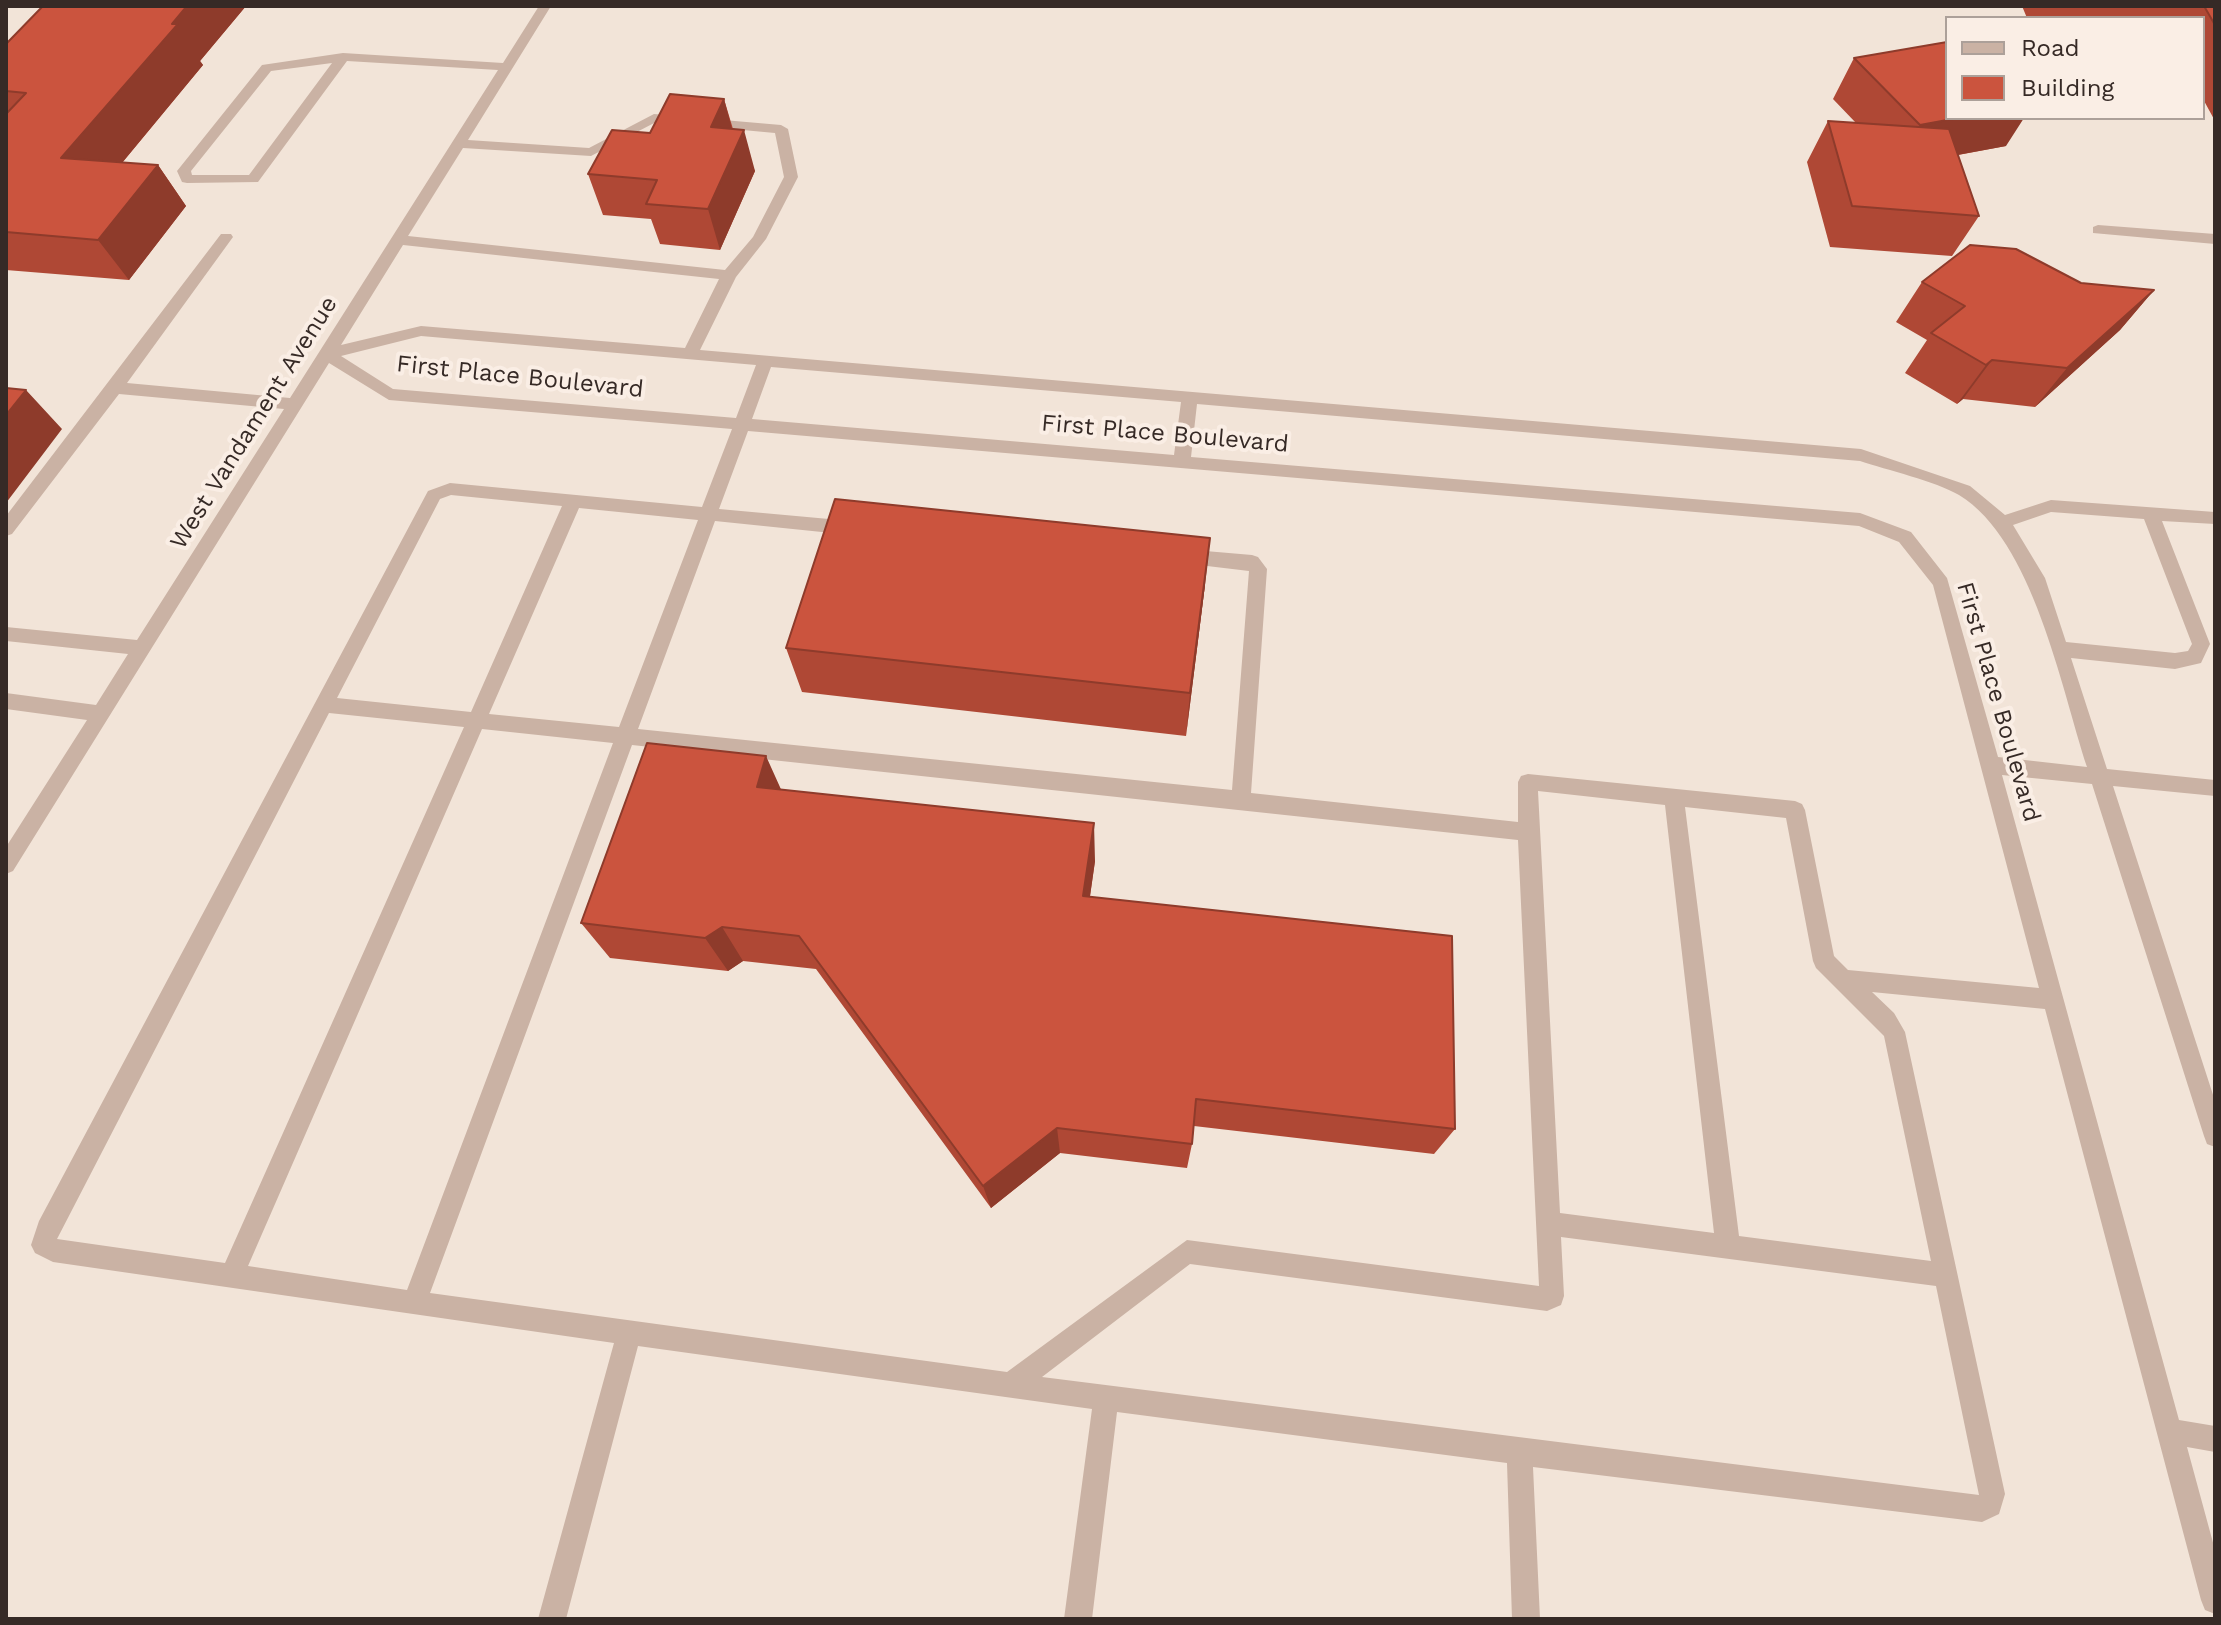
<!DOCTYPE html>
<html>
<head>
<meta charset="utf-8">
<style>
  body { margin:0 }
  #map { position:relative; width:2221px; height:1625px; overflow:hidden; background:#f2e4d8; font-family:"Work Sans",sans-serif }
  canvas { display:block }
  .frame { position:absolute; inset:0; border:8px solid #362a26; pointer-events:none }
  .legend { position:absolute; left:1945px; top:16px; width:260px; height:104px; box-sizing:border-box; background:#faeee5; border:2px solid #aca099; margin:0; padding:10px 14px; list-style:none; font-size:24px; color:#362a26 }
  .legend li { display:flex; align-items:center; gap:16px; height:40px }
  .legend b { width:40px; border:2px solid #aca099 }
</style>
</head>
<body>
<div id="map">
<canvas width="2221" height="1625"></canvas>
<div class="frame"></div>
<ul class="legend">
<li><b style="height:10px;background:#cab2a4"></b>Road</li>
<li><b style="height:22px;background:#cb543e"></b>Building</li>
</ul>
</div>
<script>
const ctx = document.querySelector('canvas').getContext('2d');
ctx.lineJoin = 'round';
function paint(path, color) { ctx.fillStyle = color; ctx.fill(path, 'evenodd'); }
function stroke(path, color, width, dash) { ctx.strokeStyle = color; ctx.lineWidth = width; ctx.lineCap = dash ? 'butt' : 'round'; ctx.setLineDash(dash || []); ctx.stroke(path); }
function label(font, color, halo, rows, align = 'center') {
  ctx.font = font + ' "Work Sans",sans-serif'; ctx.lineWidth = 8; ctx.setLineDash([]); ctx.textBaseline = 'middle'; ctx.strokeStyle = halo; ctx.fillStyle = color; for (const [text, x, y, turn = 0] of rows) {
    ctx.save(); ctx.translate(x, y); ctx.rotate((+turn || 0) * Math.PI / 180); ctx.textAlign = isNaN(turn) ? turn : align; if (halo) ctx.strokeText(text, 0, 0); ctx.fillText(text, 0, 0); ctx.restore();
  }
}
const minor = new Path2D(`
  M539,6H551L468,140L589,148L654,114L781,125L788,129L798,177L766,239L736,277L700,350L1861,449L1970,486L2005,515L2051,500L2215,512V524L2162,521L2210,644L2201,663L2175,669L2071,658L2107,769L2215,780V796L2113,786L2215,1101V1147L2207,1144L2204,1136L2092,784L2002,775L2179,1420L2215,1426V1452L2187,1447L2215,1550V1614L2205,1610L2201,1600L2045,1009L1872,992L1894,1013L1905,1032L2005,1494L1999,1514L1982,1522L1533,1467L1540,1619H1512L1507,1463L1117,1412L1092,1619H1064L1092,1409L638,1346L566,1619H538L614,1343L53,1262L35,1253L31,1245L39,1221L428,491L450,483L702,507L732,429L389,400L329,363L13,871L6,874V847L87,720L6,709V693L96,705L128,654L6,641V627L137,640L284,409L119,394L12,534L6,536V516L221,234H231L233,237L127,383L290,398L498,70L347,61L258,182L187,183L182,182L177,171L262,65L343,53L503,63ZM332,63L249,175H192L191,171L271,71ZM656,122L775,133L784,177L753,237L725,270L408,236L463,148L591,156ZM403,245L719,279L685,348L421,326L341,345ZM421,336L756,365L736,418L393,389L341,356ZM771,367L1181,402L1174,455L752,419ZM1197,404L1860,461C1887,470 1935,481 1959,495C2033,540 2061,687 2087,767L1998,757L1947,578L1911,532L1860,513L1191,457ZM748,431L1859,526L1899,542L1933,585L2039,988L1848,970L1834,956L1805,810L1802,804L1795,801L1528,774L1521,776L1518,782V822L1251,793L1267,569L1258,557L1252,555L1182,549L1173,556L1182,563L1249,571L1232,790L638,729L715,521L851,535L860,528L851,521L719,509ZM451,495L562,506L471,712L337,698L440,499ZM579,508L698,520L619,727L489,714ZM2051,512L2144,519L2192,644L2188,651L2175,653L2066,642L2045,578L2013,525ZM329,713L464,727L225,1263L57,1239ZM482,729L613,743L407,1290L248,1266ZM632,745L1518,840L1539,1286L1187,1240L1007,1372L430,1293ZM1538,791L1665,805L1714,1233L1560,1213ZM1685,807L1786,818L1813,961L1816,968L1884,1036L1931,1261L1739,1236ZM1561,1237L1936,1286L1979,1495L1042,1377L1190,1264L1547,1311L1561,1305L1564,1296Z
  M2098,225L2215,234V244L2093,233V227Z`);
const wall = new Path2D(`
  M43,6H246L200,61L203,65L122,163L158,165L186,206L129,280L6,270V44Z
  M2022,6H2215V121L2203,99V18H2027Z
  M1854,58L2006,146L1958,155L1979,216L1952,256L1830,247L1807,162L1828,121L1856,123L1833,99Z
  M724,99L733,129L755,171L720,250L660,244L651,219L603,215L588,174L650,133Z
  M1922,282L2154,290L2120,330L2035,407L1963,399L1957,404L1905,373L1927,340L1896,322Z
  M1205,585L1186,736L802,692L786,648Z
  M781,790L1095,861L1090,896L1455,1129L1434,1154L1194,1126L1192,1144L1187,1168L1060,1153L991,1208L816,969L743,961L728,971L610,958L581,923Z`);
const shadedWall = new Path2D(`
  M187,6H246L200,61L203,65L92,199L61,158Z
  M724,99L735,140L711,127Z
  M1958,118H2024L2006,146L1897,166L1920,125Z
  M744,130L755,171L720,250L708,209Z
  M158,165L186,206L129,280L98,240Z
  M2154,290L2120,330L2035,407L2067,368Z
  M1992,360L1963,399L1957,404L1986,365Z
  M26,390L62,429L6,503V415Z
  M1210,538L1205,585L1186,736L1190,693Z
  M766,756L784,796L757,787Z
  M1094,823L1095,861L1085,931L1083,896Z
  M722,927L743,961L728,971L705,938Z
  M1057,1128L1060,1153L991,1208L983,1186Z`);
const building = new Path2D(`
  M43,6H187L172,24H178L61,158L158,165L98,240L6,232V114L26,93L6,91V44Z
  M2204,6H2215V25Z
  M1947,42V118H1958L1920,125L1854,58Z
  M670,94L724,99L711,127L744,130L708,209L646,204L657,180L588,174L612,130L650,133Z
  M1828,121L1949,129L1979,216L1852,206Z
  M1970,245L2016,249L2081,283L2154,290L2067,368L1992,360L1986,365L1931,333L1965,306L1922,282Z
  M6,388L26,390L6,415Z
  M835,499L1210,538L1190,693L786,648Z
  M647,743L766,756L757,787L1094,823L1083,896L1452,936L1455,1129L1196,1099L1192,1144L1057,1128L983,1186L799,936L722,927L705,938L581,923Z`);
const streetNames = [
  ["First Place Boulevard",520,377,6],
  ["West Vandament Avenue",254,423,-58],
  ["First Place Boulevard",1165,434,5],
  ["First Place Boulevard",1998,702,74]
];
paint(minor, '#cab2a4');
paint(wall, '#af4835');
paint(shadedWall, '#8e3b2b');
paint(building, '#cb543e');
stroke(building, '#8e3b2b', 2);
label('24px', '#362a26', '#faeee5', streetNames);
</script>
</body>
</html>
